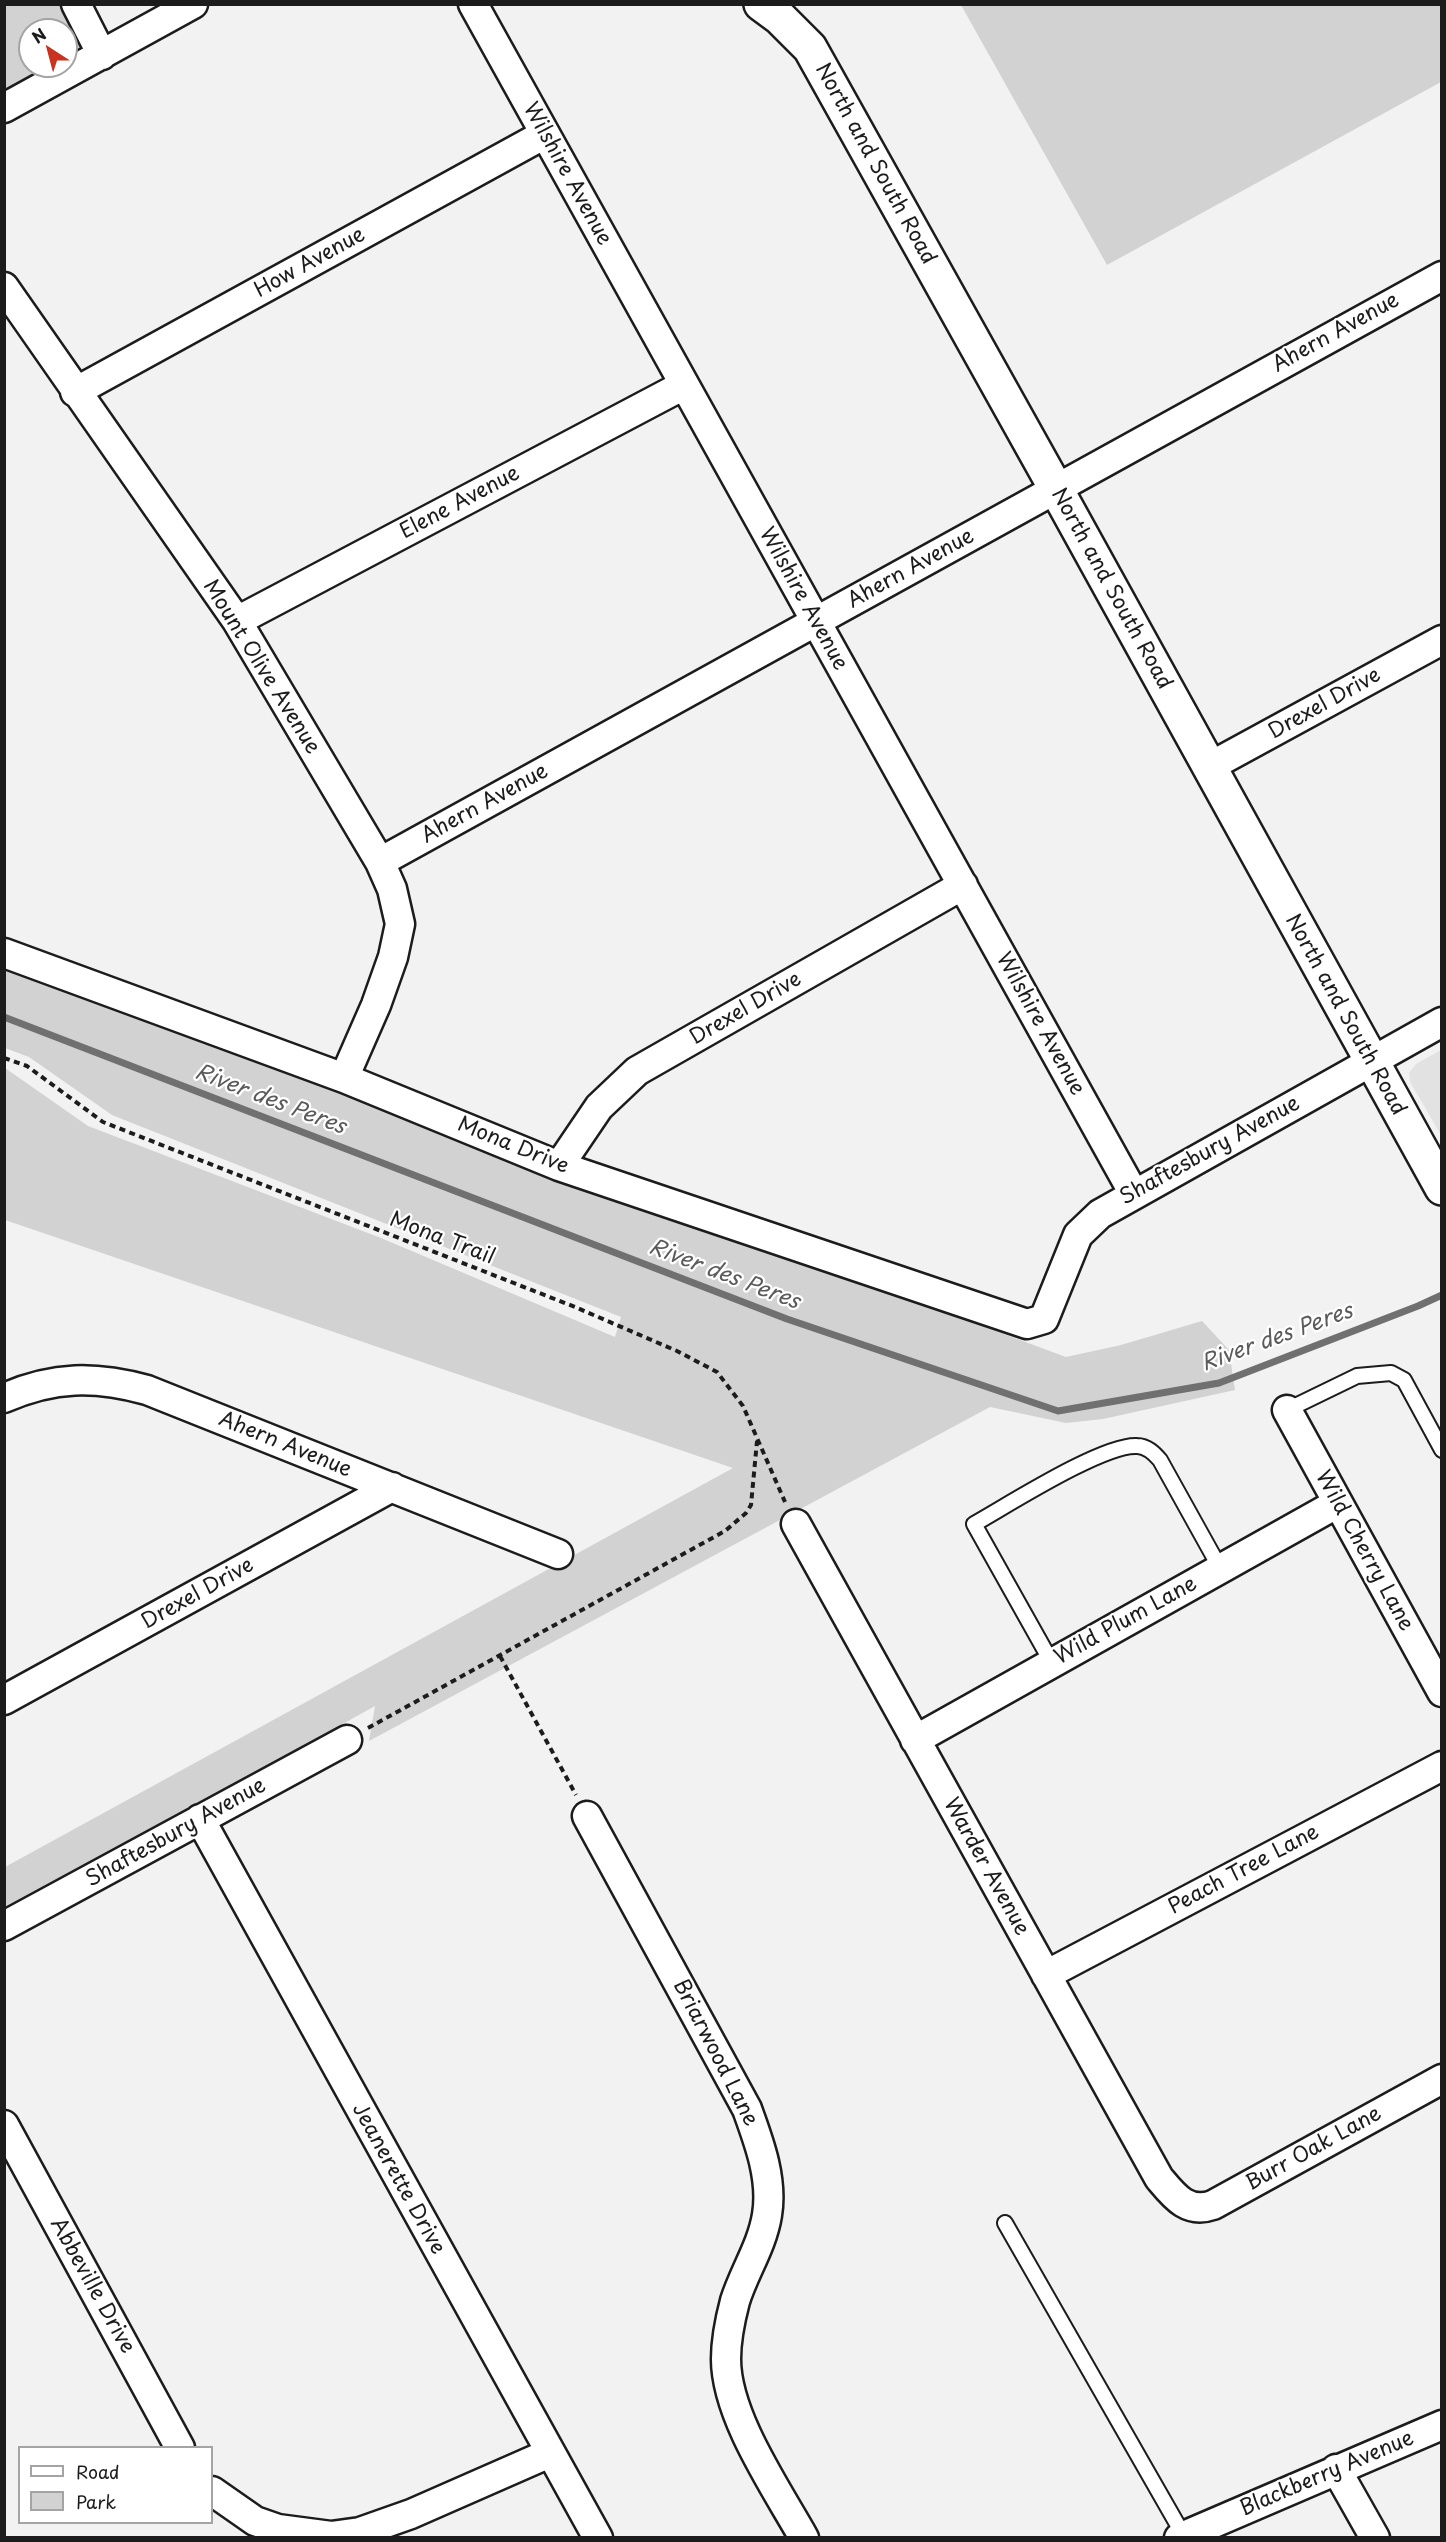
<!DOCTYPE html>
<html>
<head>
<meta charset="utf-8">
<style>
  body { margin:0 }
  #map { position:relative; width:1446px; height:2542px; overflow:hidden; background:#f2f2f2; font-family:"Playpen Sans",sans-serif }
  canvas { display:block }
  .frame { position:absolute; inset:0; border:6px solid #1c1c1c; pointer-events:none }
  .legend { position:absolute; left:18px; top:2446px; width:195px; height:78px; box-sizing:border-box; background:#fff; border:2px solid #a4a4a4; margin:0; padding:8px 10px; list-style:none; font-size:18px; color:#1c1c1c }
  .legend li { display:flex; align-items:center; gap:12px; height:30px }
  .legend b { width:30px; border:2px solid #a4a4a4 }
  .north { position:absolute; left:18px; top:18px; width:60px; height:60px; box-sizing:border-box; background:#fff; border:2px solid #a4a4a4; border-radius:50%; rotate:324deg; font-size:16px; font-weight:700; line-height:24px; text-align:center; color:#1c1c1c }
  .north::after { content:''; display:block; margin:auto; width:21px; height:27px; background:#c8321e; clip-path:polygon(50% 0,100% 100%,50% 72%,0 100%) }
</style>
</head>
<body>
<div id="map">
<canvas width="1446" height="2542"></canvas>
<div class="frame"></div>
<ul class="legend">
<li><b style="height:8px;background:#fff"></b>Road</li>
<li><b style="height:16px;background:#d2d2d2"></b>Park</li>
</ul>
<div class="north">N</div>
</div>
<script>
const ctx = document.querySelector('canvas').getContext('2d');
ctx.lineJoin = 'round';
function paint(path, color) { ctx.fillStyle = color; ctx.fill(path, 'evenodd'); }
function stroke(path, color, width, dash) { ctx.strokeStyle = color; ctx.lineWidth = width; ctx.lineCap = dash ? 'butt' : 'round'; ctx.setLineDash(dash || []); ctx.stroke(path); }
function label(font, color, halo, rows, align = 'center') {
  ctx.font = font + ' "Playpen Sans",sans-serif'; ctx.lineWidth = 4.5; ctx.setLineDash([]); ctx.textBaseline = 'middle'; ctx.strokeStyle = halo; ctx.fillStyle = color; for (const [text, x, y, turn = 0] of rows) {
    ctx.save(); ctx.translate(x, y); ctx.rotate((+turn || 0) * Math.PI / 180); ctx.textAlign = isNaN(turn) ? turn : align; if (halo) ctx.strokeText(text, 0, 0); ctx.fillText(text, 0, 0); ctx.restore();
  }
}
const built = new Path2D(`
  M1441,1050V1135L1410,1082L1409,1073L1416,1064Z`);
const green = new Path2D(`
  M5,5H63L79,35V48L66,56V30H30V66H47L5,90Z
  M961,5H1441V82L1107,265Z
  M5,964L1066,1357L1121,1345L1202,1321L1229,1350L1235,1390L1103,1419L1066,1423L990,1407L369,1741L375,1706L5,1912V1867L733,1468L5,1220V1068L88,1126L381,1238L615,1337L621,1317L112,1115L29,1057L5,1048Z`);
const stream = new Path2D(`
  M4,1017L787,1319L1058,1411L1219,1383L1418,1306L1442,1295`);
const path = new Path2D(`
  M4,1058L27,1066L103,1122L575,1307L677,1351L717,1372L743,1406L785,1502
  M500,1656L576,1795
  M368,1728L725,1531L746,1513L751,1505L757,1441`);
const service = new Path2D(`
  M1287,1410L1357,1376L1391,1373L1404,1380L1442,1450
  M1052,1663L974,1524C1008,1505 1103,1444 1137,1446C1147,1446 1154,1453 1160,1460L1220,1568
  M1005,2223L1184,2536`);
const minor = new Path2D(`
  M76,4L102,55
  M473,4L1134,1194
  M4,108L193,4
  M4,287L237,621L380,862L392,889L400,924L393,957L376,1005L344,1078
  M75,392L545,134
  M237,621L684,385
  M1209,767L1442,640
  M380,862C734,667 1087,470 1442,276
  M4,953L344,1078L559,1166L1027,1324L1044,1319L1078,1235L1100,1214L1442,1022
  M559,1166L599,1107L637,1071L963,885
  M4,1398C54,1376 95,1376 147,1390L558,1554
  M1287,1410L1442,1692
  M796,1524L1159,2178C1174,2196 1187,2214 1213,2205L1442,2079
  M4,1700L392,1487
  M915,1740L1338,1503
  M587,1816L747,2109C759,2142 773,2179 767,2215C762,2246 744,2272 735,2301C730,2320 726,2340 726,2359C726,2416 776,2488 804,2538
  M200,1819L598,2538
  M4,1926L347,1740
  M1046,1975L1442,1766
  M4,2125L180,2448
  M1336,2469L1375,2538
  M212,2491L255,2521L278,2529L331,2536L360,2532L411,2514L550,2453
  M1179,2538L1442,2425`);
const tertiary = new Path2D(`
  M761,4L780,18L810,48L1055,487L1442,1188`);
const streetNames = [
  ["North and South Road",875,164,61],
  ["Wilshire Avenue",567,174,61],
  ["How Avenue",310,263,-29],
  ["Ahern Avenue",1336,333,-29],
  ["Elene Avenue",460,503,-28],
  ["Ahern Avenue",911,569,-29],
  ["North and South Road",1111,589,61],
  ["Wilshire Avenue",803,599,61],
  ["Mount Olive Avenue",261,667,58],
  ["Drexel Drive",1325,704,-29],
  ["Ahern Avenue",485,804,-29],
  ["Drexel Drive",746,1009,-30],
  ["North and South Road",1345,1015,61],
  ["Wilshire Avenue",1040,1024,61],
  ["Mona Drive",513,1146,22],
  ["Shaftesbury Avenue",1210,1151,-29],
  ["Mona Trail",442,1239,21],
  ["Ahern Avenue",285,1445,22],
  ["Wild Cherry Lane",1364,1551,61],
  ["Drexel Drive",198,1594,-29],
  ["Wild Plum Lane",1126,1621,-29],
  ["Shaftesbury Avenue",176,1833,-29],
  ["Warder Avenue",986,1867,61],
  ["Peach Tree Lane",1244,1870,-28],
  ["Briarwood Lane",715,2053,63],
  ["Burr Oak Lane",1314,2149,-29],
  ["Jeanerette Drive",398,2179,61],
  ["Abbeville Drive",92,2286,61],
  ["Blackberry Avenue",1327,2474,-23]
];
const waterNames = [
  ["River des Peres",270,1100,21],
  ["River des Peres",724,1275,21],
  ["River des Peres",1277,1338,-20]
];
paint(built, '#e2e2e2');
paint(green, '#d2d2d2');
stroke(stream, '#707070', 7);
stroke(service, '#1c1c1c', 18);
stroke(minor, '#1c1c1c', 33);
stroke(tertiary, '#1c1c1c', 38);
stroke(path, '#1c1c1c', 4, [6, 4.5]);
stroke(service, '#fff', 14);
stroke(minor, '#fff', 28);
stroke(tertiary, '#fff', 33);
label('21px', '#1c1c1c', '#fff', streetNames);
label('italic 22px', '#5b5b5b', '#fff', waterNames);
</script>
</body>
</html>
